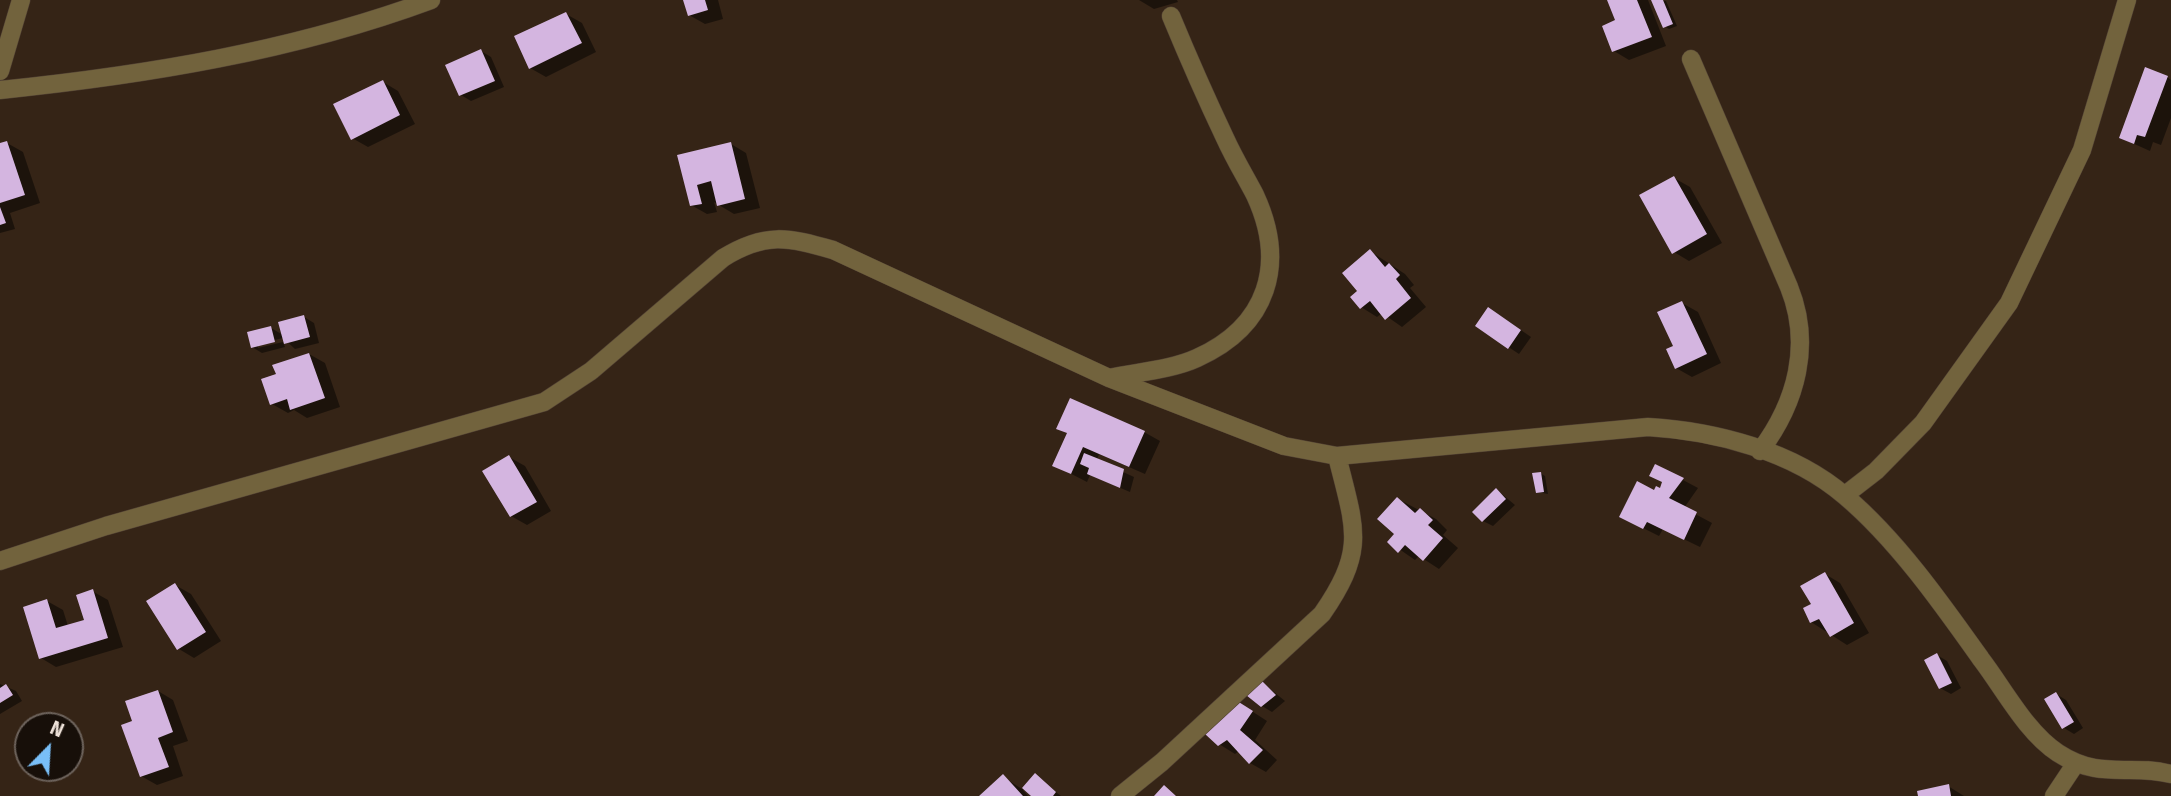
<!DOCTYPE html>
<html>
<head>
<meta charset="utf-8">
<style>
  body { margin:0 }
  #map { position:relative; width:2171px; height:796px; overflow:hidden; background:#352416; font-family:"Fira Sans",sans-serif }
  canvas { display:block }
  .north { position:absolute; left:14px; top:712px; width:70px; height:70px; box-sizing:border-box; background:#170f09; border:2px solid #6d635c; border-radius:50%; rotate:24deg; font-size:19px; font-weight:700; line-height:28px; text-align:center; color:#ede1d8 }
  .north::after { content:''; display:block; margin:auto; width:24px; height:32px; background:#79bff8; clip-path:polygon(50% 0,100% 100%,50% 72%,0 100%) }
</style>
</head>
<body>
<div id="map">
<canvas width="2171" height="796"></canvas>
<div class="north">N</div>
</div>
<script>
const ctx = document.querySelector('canvas').getContext('2d');
ctx.lineJoin = 'round';
function paint(path, color) { ctx.fillStyle = color; ctx.fill(path, 'evenodd'); }
function stroke(path, color, width, dash) { ctx.strokeStyle = color; ctx.lineWidth = width; ctx.lineCap = dash ? 'butt' : 'round'; ctx.setLineDash(dash || []); ctx.stroke(path); }
const shadow = new Path2D(`
  M685,0H718L723,19L705,24L689,15Z
  M1139,0H1177L1178,2L1154,9Z
  M1609,0H1648L1666,46L1629,60L1614,51L1618,21Z
  M1657,0L1666,1L1677,26L1669,29L1664,26Z
  M566,14L582,23L596,52L546,77L530,68Z
  M481,51L491,57L504,87L471,101L461,95Z
  M2167,77L2171,80V118L2161,145L2153,142L2150,151L2121,138Z
  M383,82L398,91L415,124L368,147L352,138Z
  M7,143L23,152L40,203L10,213L15,229L0,233V145Z
  M731,144L746,153L760,208L734,214L714,202L717,212L707,214L691,205L679,156Z
  M1674,178L1690,187L1722,243L1689,261L1674,252Z
  M1370,251L1405,274L1414,285L1410,288L1426,307L1402,327L1382,313L1377,317L1361,307L1360,291Z
  M1682,303L1698,312L1721,363L1692,377L1676,368L1675,347Z
  M1499,315L1531,337L1519,354L1477,326Z
  M304,317L314,323L319,343L295,349L283,338L258,344V348L283,342L285,347L262,353L252,347L271,328L283,335Z
  M309,354L325,363L340,407L307,418L294,410L288,413L272,404L278,375Z
  M1144,432L1160,441L1145,474L1099,454L1097,460L1134,477L1130,492L1090,475L1087,482L1054,465L1068,433Z
  M509,457L525,466L551,511L527,525L511,516Z
  M1540,473L1545,476L1548,494L1537,492Z
  M1683,480L1698,488L1684,508L1712,523L1700,547L1663,529L1659,536L1637,525L1655,492Z
  M1497,490L1515,505L1493,526L1483,521Z
  M1398,499L1436,519L1447,530L1443,535L1458,548L1439,569L1419,556L1415,560L1389,542L1397,534Z
  M1825,574L1840,583L1869,633L1847,645L1811,622L1813,605Z
  M175,585L191,594L221,641L194,658L179,649L148,602Z
  M92,591L108,600L123,647L56,667L41,658L47,601L63,610L68,626L86,621Z
  M1937,655L1947,661L1961,688L1951,694L1940,688Z
  M1259,680L1285,701L1272,712L1262,706Z
  M0,684L16,691L22,701L0,714Z
  M158,691L173,700L188,741L173,746L183,776L157,785L141,776L134,722Z
  M2056,694L2066,700L2083,728L2074,734L2064,728Z
  M1250,710L1267,721L1255,740L1277,760L1266,772L1250,763L1239,751L1235,754L1219,744Z
  M1035,776L1061,796H1033L1025,788L1023,790L1028,796H982L1003,777L1022,789Z
  M1948,786L1964,796H1919Z`);
const building = new Path2D(`
  M683,0H705L708,10L688,16Z
  M1607,0H1637L1652,37L1612,52L1602,26L1615,20Z
  M1651,0H1663L1673,24L1663,28Z
  M566,12L582,43L529,69L514,36Z
  M481,49L495,81L459,96L445,65Z
  M2145,67L2168,76L2145,137L2137,135L2134,144L2119,138Z
  M383,80L400,115L351,140L333,104Z
  M7,141L25,195L0,203V143Z
  M731,142L745,199L717,206L711,181L697,185L702,204L690,206L677,155Z
  M1674,176L1707,234L1672,254L1639,195Z
  M0,207L6,223L0,225Z
  M1370,249L1385,267L1389,263L1400,275L1396,279L1411,298L1385,320L1370,301L1360,309L1350,297L1357,291L1342,273Z
  M1682,301L1707,354L1675,369L1666,349L1673,346L1657,312Z
  M1488,307L1521,330L1508,349L1475,326Z
  M304,315L310,337L284,344L278,322Z
  M271,326L275,342L251,348L247,332Z
  M309,353L325,398L290,410L287,399L270,405L261,379L276,374L272,365Z
  M1070,398L1145,431L1129,467L1083,447L1071,474L1052,466L1067,433L1056,429Z
  M1084,453L1124,469L1120,488L1087,474L1089,468L1080,464Z
  M509,455L537,502L510,517L482,471Z
  M1655,464L1684,478L1669,498L1697,512L1684,540L1647,522L1643,529L1619,517L1637,481L1654,490L1656,486L1660,488L1662,482L1649,476Z
  M1541,472L1544,492L1536,493L1532,473Z
  M1496,488L1506,499L1482,522L1472,512Z
  M1397,497L1415,513L1420,508L1433,520L1428,525L1443,538L1423,561L1405,545L1398,553L1387,542L1394,534L1377,519Z
  M1825,572L1854,623L1830,637L1819,619L1810,623L1803,608L1811,604L1800,586Z
  M175,583L206,632L177,650L146,601Z
  M93,589L108,638L39,659L23,607L47,599L56,628L84,620L76,595Z
  M1937,653L1952,683L1939,689L1924,660Z
  M1259,678L1276,695L1261,707L1246,695Z
  M6,684L13,695L0,703V688Z
  M158,690L173,732L158,738L169,767L140,777L121,725L132,721L125,701Z
  M2056,692L2074,722L2062,729L2044,699Z
  M1234,699L1253,711L1240,730L1263,750L1249,764L1227,740L1218,746L1205,734Z
  M1035,773L1056,792L1053,796H1031L1022,788Z
  M1003,774L1023,796H979Z
  M1949,784L1951,796H1918L1917,791Z
  M1164,785L1176,796H1154Z`);
const minor = new Path2D(`
  M1691,59L1789,287C1812,344 1797,402 1760,451
  M0,71L21,0
  M0,90C146,75 293,51 431,0
  M1109,378C1136,372 1171,370 1197,358C1268,326 1287,264 1255,195C1245,176 1234,158 1225,138C1206,98 1188,57 1171,16
  M1845,495L1876,471L1923,423L2009,303L2082,150L2127,0
  M0,561L106,526L544,402L591,371L723,258C765,232 788,237 833,250L1109,378L1284,446L1337,456L1648,427C1715,431 1793,451 1845,496C1897,540 1942,604 1981,659C2004,689 2026,732 2058,753C2101,781 2129,763 2171,774
  M1120,796L1162,762L1322,614C1367,549 1355,529 1337,456
  M2054,796L2076,763`);
paint(shadow, '#0007');
paint(building, '#d4b5e0');
stroke(minor, '#524235', 19);
stroke(minor, '#72633d', 18);
</script>
</body>
</html>
